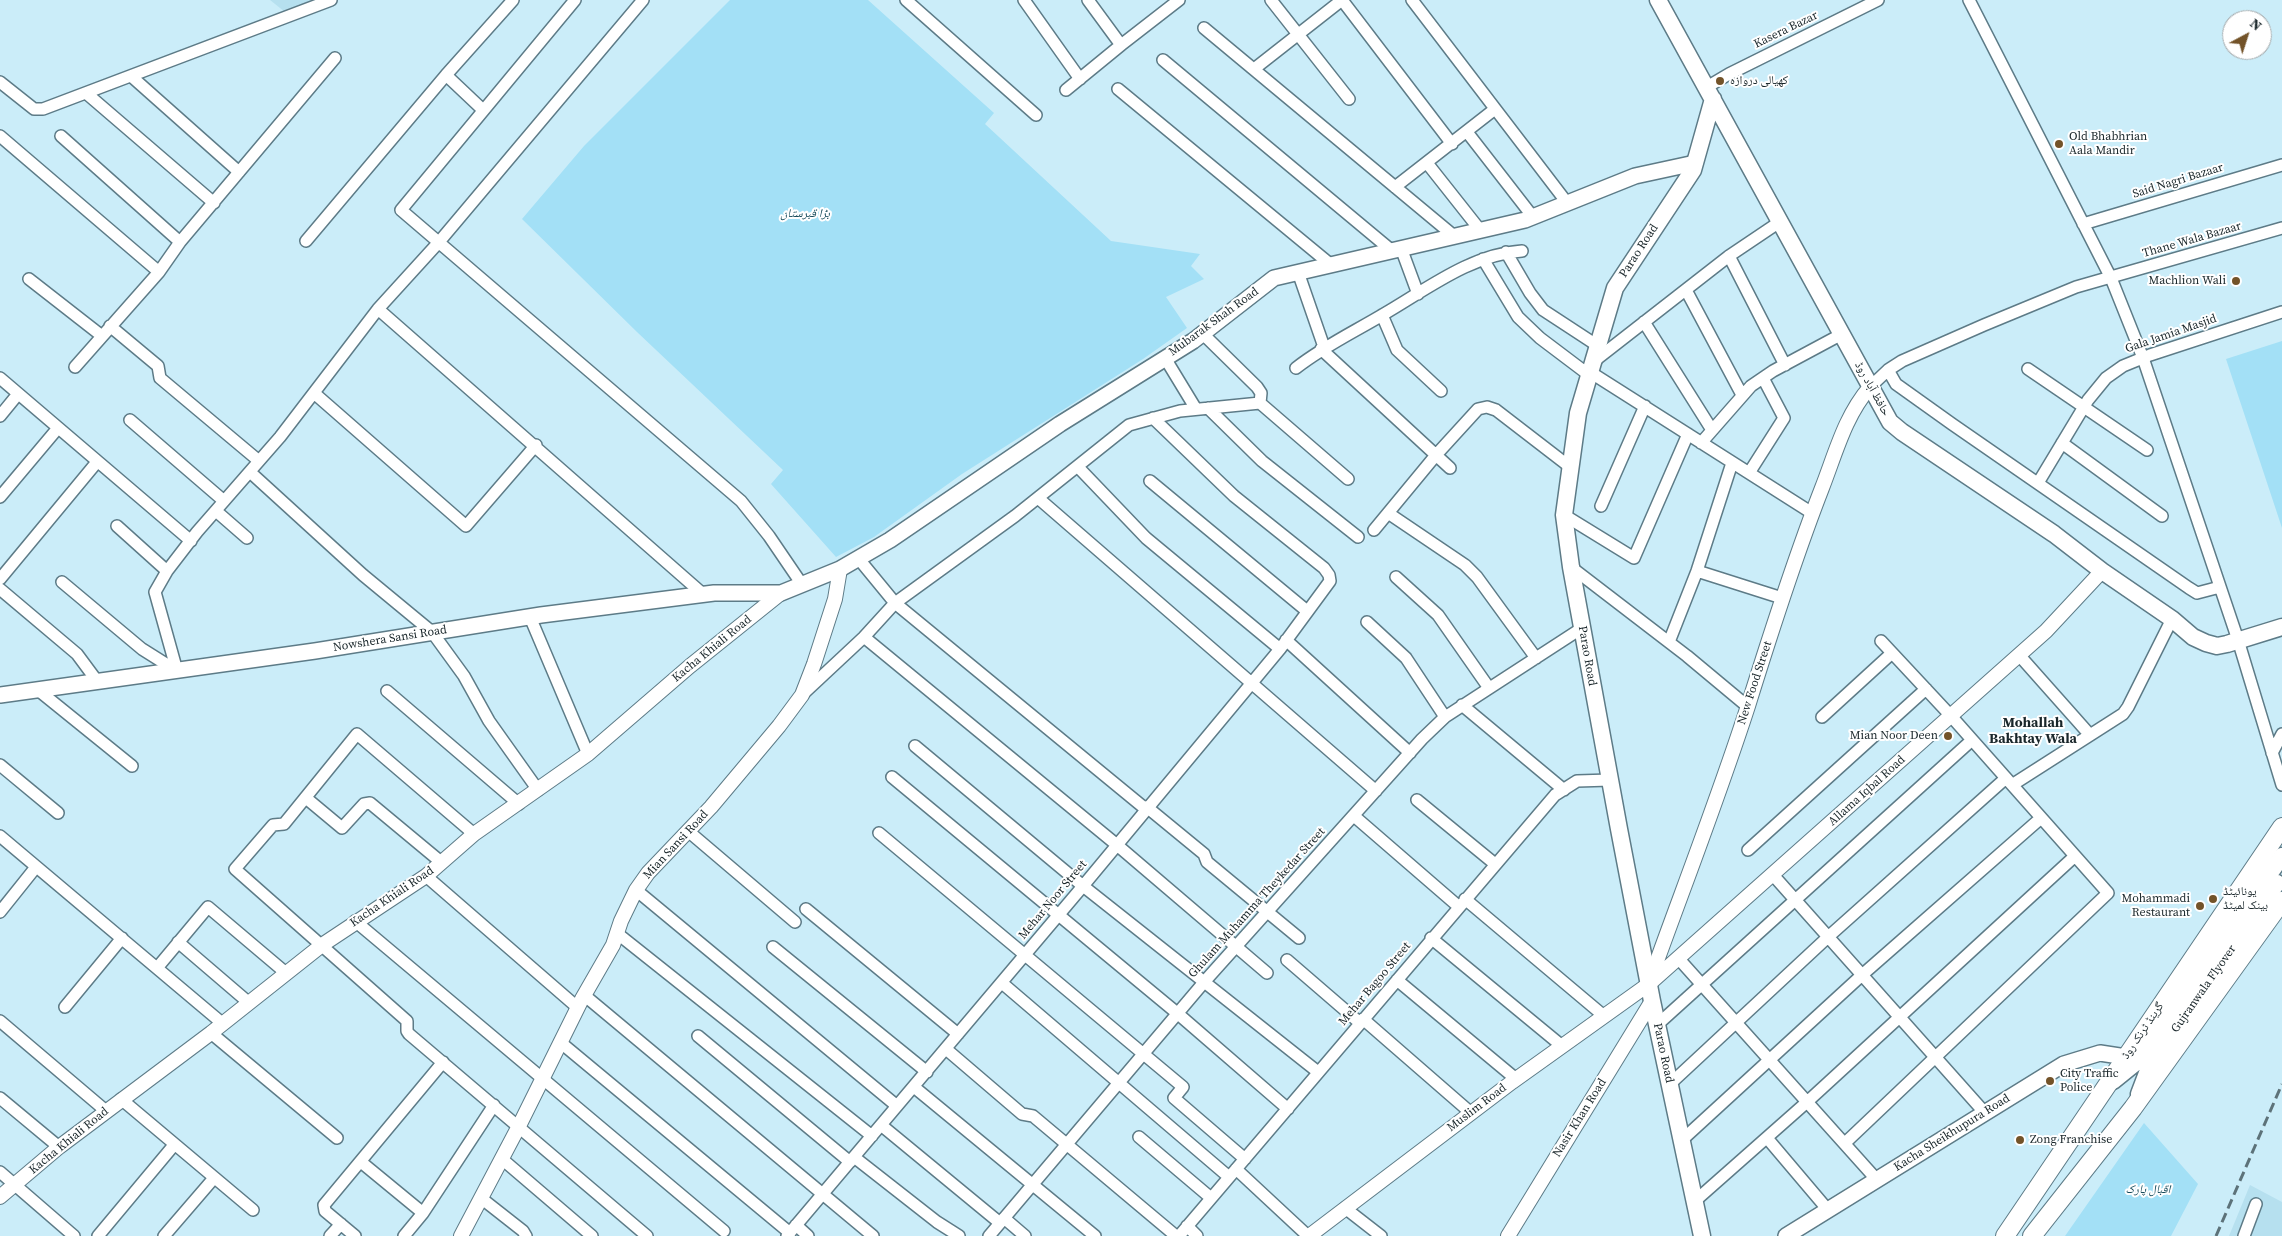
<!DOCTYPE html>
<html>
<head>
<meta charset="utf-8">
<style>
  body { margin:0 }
  #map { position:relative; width:2282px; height:1236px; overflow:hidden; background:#cbedf9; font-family:"Source Serif 4",serif }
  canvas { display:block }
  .north { position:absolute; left:2222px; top:10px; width:50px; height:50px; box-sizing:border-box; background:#fff; border:1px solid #a3a8aa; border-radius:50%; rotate:40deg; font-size:14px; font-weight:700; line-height:20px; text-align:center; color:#19262a }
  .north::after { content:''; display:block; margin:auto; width:18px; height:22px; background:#735329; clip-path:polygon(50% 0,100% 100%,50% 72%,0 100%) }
</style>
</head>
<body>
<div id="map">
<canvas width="2282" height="1236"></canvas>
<div class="north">N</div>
</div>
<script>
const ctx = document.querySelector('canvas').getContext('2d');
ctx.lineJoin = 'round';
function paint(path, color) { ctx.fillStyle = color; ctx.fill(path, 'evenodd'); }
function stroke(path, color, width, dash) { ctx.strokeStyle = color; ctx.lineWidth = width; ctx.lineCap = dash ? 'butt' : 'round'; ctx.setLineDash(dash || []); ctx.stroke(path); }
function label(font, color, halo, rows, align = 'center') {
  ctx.font = font + ' "Source Serif 4","Noto Naskh Arabic",serif'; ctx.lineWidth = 4; ctx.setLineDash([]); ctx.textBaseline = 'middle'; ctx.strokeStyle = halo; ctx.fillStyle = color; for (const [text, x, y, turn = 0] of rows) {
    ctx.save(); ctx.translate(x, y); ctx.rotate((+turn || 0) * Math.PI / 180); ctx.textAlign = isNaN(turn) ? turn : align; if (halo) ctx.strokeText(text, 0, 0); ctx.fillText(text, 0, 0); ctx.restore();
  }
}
const built = new Path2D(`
  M270,0H331L290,16Z
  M2250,1185L2282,1202V1236H2229Z`);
const green = new Path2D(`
  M730,0H868L994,113L985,124L1111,241L1200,254L1191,266L1204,279L1166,297L1187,328L1143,359L962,474L874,537L836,557L771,484L783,470L637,332L522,219L584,146Z
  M2282,341V528L2226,359Z
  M2144,1123L2198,1184L2171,1236H2065Z`);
const minor = new Path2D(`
  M575,0L401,210L741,501L769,536L801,583
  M906,0L1036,115
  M1024,0L1080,79
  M1088,0L1121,45
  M1271,0L1349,99
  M1342,0L1452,144
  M1412,0L1568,204
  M1969,0L2111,278L2143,358L2238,640L2282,785
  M1204,28L1454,236
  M1163,60L1391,250
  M1254,69L1342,0
  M446,75L483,110
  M131,76L239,172
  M0,82L34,109H43L331,0
  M1707,87L1729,74L1878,0
  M1118,89L1330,264
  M1066,90L1121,45L1179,0
  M86,93L214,203
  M1467,132L1533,217
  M0,136L159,272
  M61,136L180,242
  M1427,163L1480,230
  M1395,187L1495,109
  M2083,224L2282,165
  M306,241L446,75L513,0
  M1401,248L1418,294
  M1506,252L1530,293L1543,310L1598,346
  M1729,256L1785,365
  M1483,259L1518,317L1540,338L1589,375
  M1298,272L1324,347
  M29,279L102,336
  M1686,290L1742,395
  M378,309L704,595
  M1382,315L1397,350L1441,391
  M1644,322L1712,430
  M110,326L158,366L160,378L259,461
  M1202,333L1257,387L1261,393L1260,403
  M1321,349L1450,468
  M1165,358L1196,409
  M1593,362L1729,256L1781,221
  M75,367L159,272L180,242L335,58
  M1296,368C1324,346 1354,332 1384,314C1427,289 1472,254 1522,251
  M2028,369L2147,450
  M1888,370L1896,384L1952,424L2189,588L2197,593L2220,587
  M1590,372L1812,513
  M0,378L191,541
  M1870,387L1888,370L1902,361L1984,325L2076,287L2282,228
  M314,393L466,526L536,445
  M1208,408L1262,461L1358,537
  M0,416L18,394
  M130,420L224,501
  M1701,443L1751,386L1773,371L1842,334
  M2062,443L2162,516
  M1078,467L1146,538L1280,649
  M250,472L363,575L432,632L464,676L489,721L538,790
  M1749,473L1784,418L1763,378
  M1150,481L1307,611
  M2038,483L2088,400L2106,378L2123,366L2150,355L2282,312
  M0,497L58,428
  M1038,498L1376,791
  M1601,506L1645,406
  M216,511L247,538
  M1388,513L1465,565L1477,577L1536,658
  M1564,515L1634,558L1688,434
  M117,526L167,571
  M1374,530L1436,455L1478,409L1487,407L1496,410L1570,467
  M858,558L895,603L1142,806L1148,808L1204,854L1207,862L1299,938
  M1571,567L1687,656L1747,706
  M1697,571L1782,598
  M1396,577L1438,615L1489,688
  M0,579L97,462
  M62,582L142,649L177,671
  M0,589L77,654L97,681
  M530,617L588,754
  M1367,622L1406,658L1445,717
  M864,637L1117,845L1267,973
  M1286,640L1410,753
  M1669,642L1697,571L1732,463
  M2019,655L2090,735
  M177,671L155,592L167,571L197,532L280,437L378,309L439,242L643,0
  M38,690L132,766
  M387,691L519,804
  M803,694L864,637L895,603L1015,516L1129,425L1180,411L1260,403L1348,479
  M1462,705L1564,790
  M1822,717L1892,653
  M915,746L1083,886L1318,1072
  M2272,753L2282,734
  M0,765L58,813
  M892,777L1177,1013L1288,1109
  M2012,785L2123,714L2128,707L2172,619
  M306,798L342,828L364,804L370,803L441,862
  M1417,800L1495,864
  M1354,816L1458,906
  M688,831L795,922
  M879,833L1183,1087L1174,1098L1245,1159
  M474,834L357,734L284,824L273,825L235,869L407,1021V1031L409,1034L647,1236
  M0,836L222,1023
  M1748,850L1926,689
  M1773,875L1985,1113
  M426,876L577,1007
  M636,890L897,1106
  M1465,899L1604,1016
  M806,909L958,1034
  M0,912L36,867
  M355,921L724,1231
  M618,934L872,1136
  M1431,938L1562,1046
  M178,942L248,1002
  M773,947L927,1072
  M1678,958L1877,1180
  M1287,960L1360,1023
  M157,968L208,907L286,973
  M1397,980L1516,1079
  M1002,983L1229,1177
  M584,995L873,1236
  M65,1007L122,938
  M1363,1019L1471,1113
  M0,1021L106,1111
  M1657,1025L1972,740
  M211,1033L337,1138
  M698,1036L850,1162
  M560,1042L790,1233
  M946,1049L1022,1114L1033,1116L1176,1236
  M1670,1084L1828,937L2006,778
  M914,1087L1095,1236
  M0,1098L59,1147
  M121,1099L253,1210
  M881,1125L1000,1223
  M1139,1137L1211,1198
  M1767,1138L1828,1210
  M1682,1140L1862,975L2041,818
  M1845,1143L2108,893L1951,716L1881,641
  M854,1157L937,1222L959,1236
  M502,1159L592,1236
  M361,1162L423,1213
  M1236,1169L1308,1236
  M0,1172L74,1236
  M481,1198L523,1231L526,1236
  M1695,1201L1807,1102L2075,856
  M1345,1208L1381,1236
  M1004,1218L1025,1236
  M796,1225L808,1236
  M1187,1226L1197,1236
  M98,1236L174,1145
  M164,1236L214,1178
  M330,1236L341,1224
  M355,1236L325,1211L324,1205L443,1062
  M404,1236L423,1213L494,1105
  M787,1236L1083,886L1280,649L1330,581L1329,575L1324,568L1234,496L1153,418
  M989,1236L1205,981L1422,739L1445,717L1582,628
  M1179,1236L1555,795L1577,781L1610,780
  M2244,1236L2256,1204`);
const tertiary = new Path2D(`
  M1649,983C1682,891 1718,799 1748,706C1771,632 1794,560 1822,488C1836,452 1845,416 1870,387
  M0,1197L59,1147L211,1033L322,945L426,876L474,834L588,754L690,666L781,593
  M461,1236L519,1126L582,999L613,945L621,921L636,890L648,873L711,807L779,726L802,695L814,664L835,599L840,569
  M1309,1236L1512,1082L1649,984L2046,631L2102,571
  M1508,1236L1652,1001`);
const secondary = new Path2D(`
  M0,695L315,651L541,615L714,593H781L840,569L890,540L1060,424L1193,341L1274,278L1525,220L1635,176L1695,163
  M1786,1236L2064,1064L2100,1053L2126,1057`);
const primary = new Path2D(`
  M1658,0L1890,422L1902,432L2054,534L2102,571L2172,619L2193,637L2206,643L2217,646L2227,644L2282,627
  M2113,1081L2139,1060L2282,856
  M2139,1094L2150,1065L2277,883
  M1702,1236L1652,1001L1619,829L1571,567L1564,515L1578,413L1615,288L1693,170L1713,99`);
const trunk = new Path2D(`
  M2005,1236L2282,827
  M2032,1236L2133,1108L2282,901`);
const rail = new Path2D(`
  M2216,1236L2282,1084`);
const markers = [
  [1720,81,5,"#735329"],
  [2059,144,5,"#735329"],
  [2236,281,5,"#735329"],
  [1948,736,5,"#735329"],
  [2213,899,5,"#735329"],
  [2200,906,5,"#735329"],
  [2050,1081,5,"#735329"],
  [2020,1140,5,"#735329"]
];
const streetNames = [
  ["Kasera Bazar",1786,30,-26],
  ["Said Nagri Bazaar",2178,181,-17],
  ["Thane Wala Bazaar",2192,240,-16],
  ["Parao Road",1639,251,-57],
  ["Mubarak Shah Road",1214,322,-36],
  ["Gala Jamia Masjid",2171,334,-19],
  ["حافظ آباد روڈ",1872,389,61],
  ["Nowshera Sansi Road",390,639,-9],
  ["Kacha Khiali Road",712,649,-39],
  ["Parao Road",1587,656,80],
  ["New Food Street",1755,683,-72],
  ["Allama Iqbal Road",1867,791,-42],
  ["Mian Sansi Road",676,845,-47],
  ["Kacha Khiali Road",392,897,-34],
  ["Mehar Noor Street",1053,900,-50],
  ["Ghulam Muhamma Theykedar Street",1257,903,-48],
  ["Mehar Bagoo Street",1375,984,-50],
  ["Gujranwala Flyover",2204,989,-55],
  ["گرینڈ ٹرنک روڈ",2143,1031,-56],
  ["Parao Road",1663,1053,78],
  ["Muslim Road",1477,1108,-37],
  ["Nasir Khan Road",1580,1118,-58],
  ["Kacha Sheikhupura Road",1952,1133,-32],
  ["Kacha Khiali Road",69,1141,-39]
];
const poiNames = [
  ["کھیالی دروازہ",1730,81],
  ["Old Bhabhrian",2069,137],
  ["Aala Mandir",2069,151],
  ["Machlion Wali",2226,281,"right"],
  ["Mian Noor Deen",1938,736,"right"],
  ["یونائیٹڈ",2223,892],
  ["بینک لمیٹڈ",2223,906],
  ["Mohammadi",2190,899,"right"],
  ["Restaurant",2190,913,"right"],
  ["City Traffic",2060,1074],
  ["Police",2060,1088],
  ["Zong Franchise",2030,1140]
];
const parkNames = [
  ["بڑا قبرستان",805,214],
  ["اقبال پارک",2148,1190]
];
const neighbourhoodNames = [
  ["Mohallah",2033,723],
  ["Bakhtay Wala",2033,739]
];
paint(built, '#b6e0ef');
paint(green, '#a3e0f6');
stroke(minor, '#5d7b87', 14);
stroke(tertiary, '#5d7b87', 16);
stroke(secondary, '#5d7b87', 18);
stroke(primary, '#5d7b87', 19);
stroke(trunk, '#5d7b87', 20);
stroke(minor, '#fff', 11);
stroke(tertiary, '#fff', 14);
stroke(secondary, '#fff', 15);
stroke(primary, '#fff', 16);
stroke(trunk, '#fff', 18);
stroke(rail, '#5d7279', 3, [10, 5]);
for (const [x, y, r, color] of markers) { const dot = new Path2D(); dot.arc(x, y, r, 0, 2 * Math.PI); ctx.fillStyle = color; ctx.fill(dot); stroke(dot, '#fff', 2); }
label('12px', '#19262a', '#fff', streetNames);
label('12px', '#19262a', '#fff', poiNames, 'left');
label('italic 12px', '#134858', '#fff', parkNames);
label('bold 14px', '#19262a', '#fff', neighbourhoodNames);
</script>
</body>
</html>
